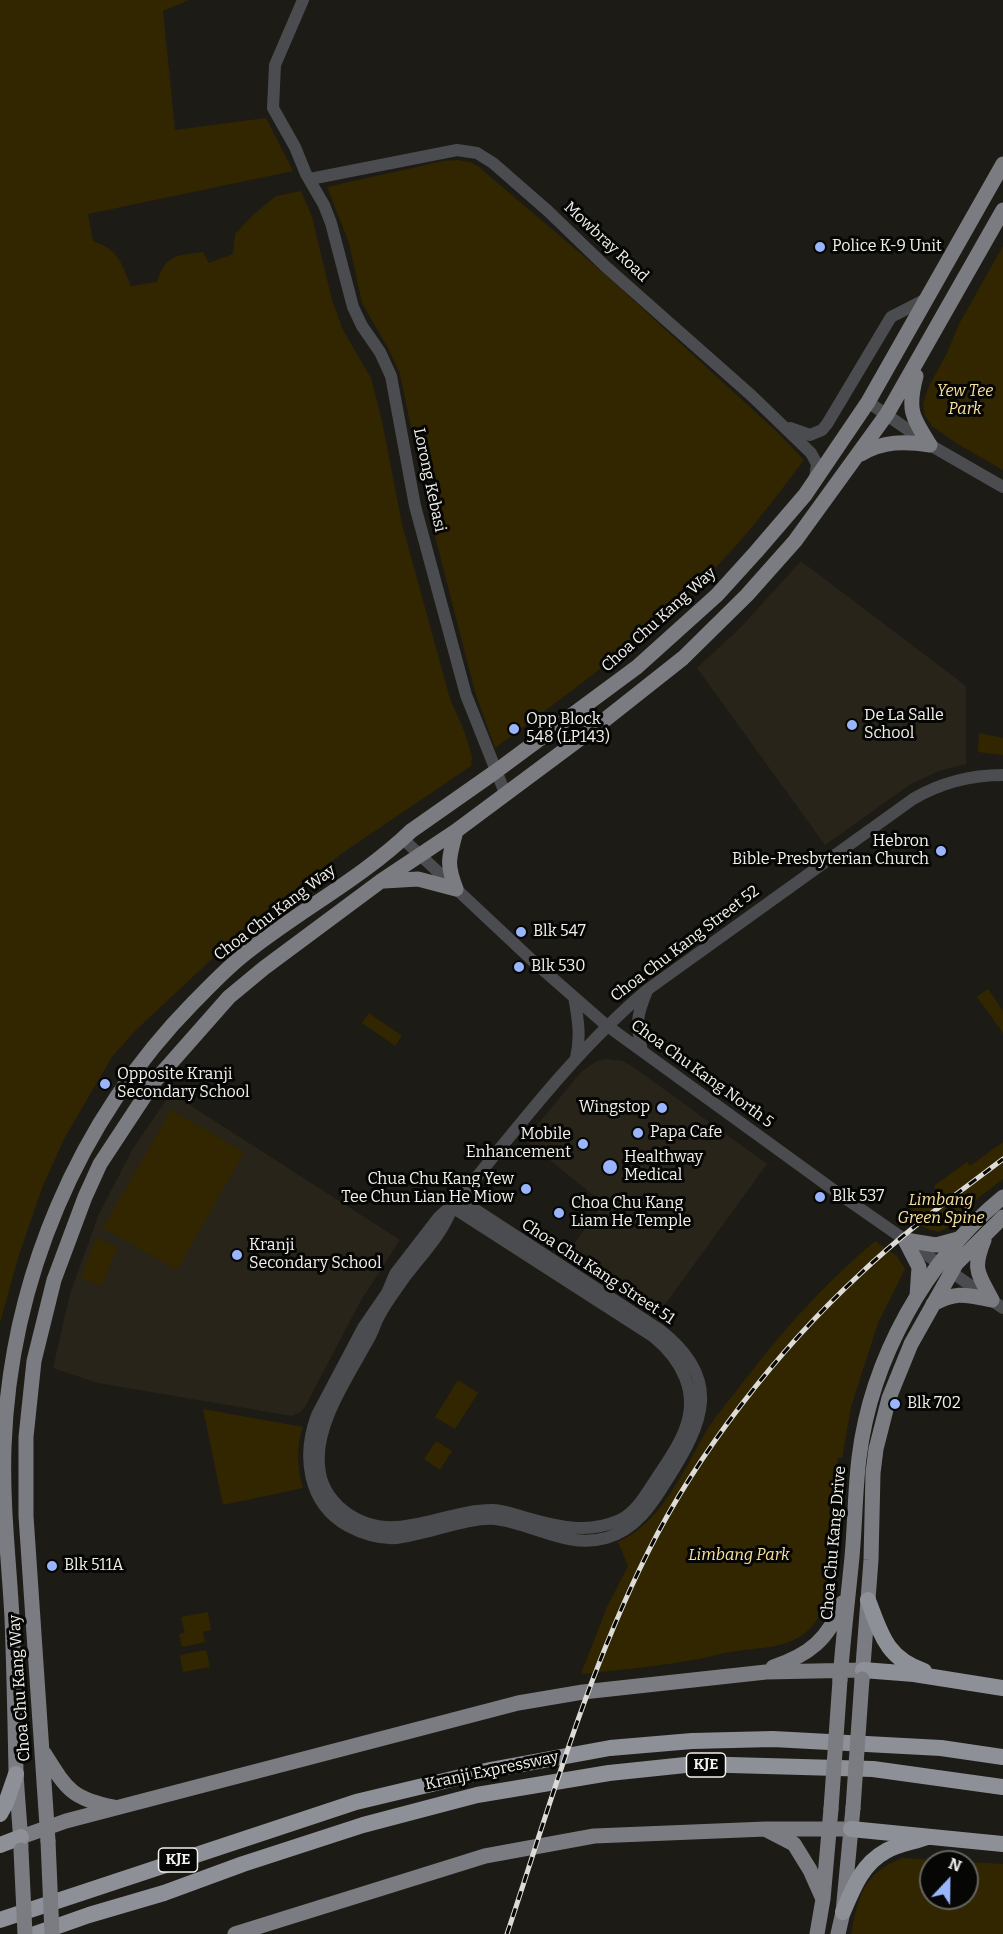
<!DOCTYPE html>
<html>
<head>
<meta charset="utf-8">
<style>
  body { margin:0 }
  #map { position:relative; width:1003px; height:1934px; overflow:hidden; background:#1d1b15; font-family:Bitter,serif }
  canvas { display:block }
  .north { position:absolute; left:919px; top:1850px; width:60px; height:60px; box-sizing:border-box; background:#060604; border:2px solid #646461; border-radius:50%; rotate:22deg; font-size:16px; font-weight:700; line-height:24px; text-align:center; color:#f2f1ed }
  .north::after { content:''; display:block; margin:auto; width:21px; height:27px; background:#99b5fd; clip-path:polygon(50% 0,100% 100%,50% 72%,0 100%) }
</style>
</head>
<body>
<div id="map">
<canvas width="1003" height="1934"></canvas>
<div class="north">N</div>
</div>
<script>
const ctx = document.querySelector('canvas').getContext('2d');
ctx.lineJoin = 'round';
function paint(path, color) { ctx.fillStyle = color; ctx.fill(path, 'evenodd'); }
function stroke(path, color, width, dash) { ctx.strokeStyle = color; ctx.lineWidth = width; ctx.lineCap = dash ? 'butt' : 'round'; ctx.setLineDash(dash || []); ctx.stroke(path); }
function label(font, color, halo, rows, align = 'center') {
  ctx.font = font + ' Bitter,serif'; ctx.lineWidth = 6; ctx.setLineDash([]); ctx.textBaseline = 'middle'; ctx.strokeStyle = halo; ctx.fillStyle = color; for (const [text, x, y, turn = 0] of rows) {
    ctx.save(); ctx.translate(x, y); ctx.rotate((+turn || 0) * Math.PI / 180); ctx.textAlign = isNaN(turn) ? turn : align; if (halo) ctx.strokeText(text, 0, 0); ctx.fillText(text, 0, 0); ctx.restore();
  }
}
const built = new Path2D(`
  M801,561L966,686V764L939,771L911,784L825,845L697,668L741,627Z
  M606,1059L623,1061L632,1066L767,1164L656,1317L564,1258L603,1203L525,1140L581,1072L597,1061Z
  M171,1093L400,1240L360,1302L306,1405L302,1411L292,1416L98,1383L53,1368L70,1294L99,1214L132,1150Z`);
const green = new Path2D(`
  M0,0H189L163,11L175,130L266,118L293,171L88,214L93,241C120,251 120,261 131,286L157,282C166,254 176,256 203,252L209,263L233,254L235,234L253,215L276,196L301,191L312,217L332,300L343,330L371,378L382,421L402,524L450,699L465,733L472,757L471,766L341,854L244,929L136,1030L112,1057L65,1137L42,1188L18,1258L0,1323Z
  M457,160L470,162L479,167L608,277L775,430L804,460C770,505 736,550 695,588C632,647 564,697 495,748L475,692L427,505L400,374L388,348L362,303L349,243L327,187L443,161Z
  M1003,246V470L956,443L932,426L925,416L923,404L928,388L947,353L959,324Z
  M979,733L1003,738V755L978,752Z
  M988,989L1003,1011V1033L977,997Z
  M369,1013L402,1036L395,1046L362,1023Z
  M171,1110L244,1152L177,1270L103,1228Z
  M1003,1142V1179L977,1199L953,1224L939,1232L927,1229L906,1215L936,1190L934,1186L967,1162L970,1166Z
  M96,1238L117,1247L102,1286L81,1278Z
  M875,1241L897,1256L905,1269L878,1323L851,1407L842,1458H838L835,1479H839L829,1585C826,1603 820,1621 805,1633C782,1650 757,1647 731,1652C720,1653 710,1657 699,1659C660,1666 620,1670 581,1674L607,1607L628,1566L618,1542C660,1523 681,1476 703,1437C712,1420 726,1404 738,1389C778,1335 824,1284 875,1241Z
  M458,1380L478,1393L455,1429L435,1417Z
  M203,1409L303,1427C296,1448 297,1466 303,1488L223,1505Z
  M436,1441L452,1451L440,1470L424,1459Z
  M208,1612L211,1630L203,1632L205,1642L182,1647L179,1634L185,1633L181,1617Z
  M206,1650L210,1667L183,1672L180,1655Z
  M902,1858L1003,1864V1934H851C859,1895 862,1875 902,1858ZM931,1862H967V1898H931Z`);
const minor = new Path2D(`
  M303,0L275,65L273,108L295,147L306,174L324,205L331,223L353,307L362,326L380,352L391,376L415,506L466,695L505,793
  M310,179L457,150L477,153L493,163L548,211L605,266L752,396L811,453L817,464L815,478
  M868,402L930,445L1003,487
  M790,428L810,435L822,430L827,424L891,317L926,299
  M403,839L534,962L606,1025L842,1196L1003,1308
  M574,997C578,1018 581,1037 576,1058
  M642,1051C636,1024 636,1017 647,991
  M459,1199L660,1330C723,1379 704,1422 667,1480C652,1505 635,1530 606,1538C567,1549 532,1523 495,1519C467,1517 426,1535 396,1538C380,1539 363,1534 348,1526C307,1503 302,1455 317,1415L363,1328L387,1293L395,1274L439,1217L459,1199C518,1127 575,1051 647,990L913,799C942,782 970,775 1003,775
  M452,1207L654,1337C682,1360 699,1393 685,1429C679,1446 668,1461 658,1476C648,1491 637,1512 620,1520C588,1534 559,1527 527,1518C516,1515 504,1510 492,1510C440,1510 392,1548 344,1511C329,1499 320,1484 319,1465C315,1424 349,1375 368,1340C372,1334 374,1327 377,1320C384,1305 395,1291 404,1278C421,1255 443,1234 452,1207Z`);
const major = new Path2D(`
  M916,376C907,410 912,417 930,445
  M861,454C883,441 905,441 930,445
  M456,831C449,858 446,863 456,889
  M384,881L418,879L456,889
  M905,1240L919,1267L917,1296
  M905,1240L936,1245L958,1239
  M984,1240C972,1270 978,1273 992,1300
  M933,1304C957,1291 966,1295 992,1300
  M773,1667C809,1655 829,1639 842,1603
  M862,1679L871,1560L873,1473L876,1449L889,1398L911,1344L956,1264L1003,1217
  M840,1680C843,1639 848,1598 852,1557C855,1524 855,1491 859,1458C871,1359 926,1260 1003,1197
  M44,1753C66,1788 71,1799 114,1807
  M767,1830L794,1844L810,1870L822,1897
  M21,1837L66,1821L518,1703L583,1692L766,1672L863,1670
  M48,1841L26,1516V1437L34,1361L54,1280L85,1197L100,1164L154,1082L229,997L264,968L381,881L456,831L597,726L683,658L747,595L795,541L887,414L1003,210
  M21,1847C20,1822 17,1796 16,1771C15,1720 14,1669 12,1618C9,1561 2,1504 4,1447C10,1281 77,1121 194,1002C209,987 224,971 241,957C296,912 360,880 411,831L495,772L637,667L717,595L756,552L805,495L868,402L1003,164
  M235,1934L485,1856L594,1836L766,1829H851
  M817,1934L823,1899L831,1809
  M838,1934L843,1912L853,1808`);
const highway = new Path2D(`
  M868,1600C881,1634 886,1658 924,1671
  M863,1670L914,1674L1003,1688
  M0,1814L6,1803L16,1774
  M851,1829L1003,1844
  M0,1845L21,1837
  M843,1912C853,1888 862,1864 886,1851C898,1844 914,1842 927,1837
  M0,1920L356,1802L490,1770L610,1748L692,1741L773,1739L941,1748L1003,1757
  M35,1934L89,1915L164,1893L243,1864L363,1825L477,1795L609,1773L695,1764L873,1769L1003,1787`);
const rail = new Path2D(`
  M507,1934C550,1805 587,1674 648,1552C698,1452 777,1351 859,1275C904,1232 954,1196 1003,1159`);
const majorBridge = new Path2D(`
  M853,1808L862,1679
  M831,1809L840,1680
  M48,1841L52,1934
  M21,1850L25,1934`);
const markers = [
  [820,247,6,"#99b5fd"],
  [852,725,6,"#99b5fd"],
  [514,729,6,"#99b5fd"],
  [941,851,6,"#99b5fd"],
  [521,932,6,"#99b5fd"],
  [519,967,6,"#99b5fd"],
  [105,1084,6,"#99b5fd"],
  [662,1108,6,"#99b5fd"],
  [638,1133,6,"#99b5fd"],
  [583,1144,6,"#99b5fd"],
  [610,1167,8,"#99b5fd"],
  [526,1189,6,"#99b5fd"],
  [820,1197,6,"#99b5fd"],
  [559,1213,6,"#99b5fd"],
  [237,1255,6,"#99b5fd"],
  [895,1404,6,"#99b5fd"],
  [52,1566,6,"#99b5fd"]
];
const shields = [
  [706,1765,39],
  [178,1860,39]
];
const shieldNames = [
  ["KJE",706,1765],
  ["KJE",178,1860]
];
const streetNames = [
  ["Mowbray Road",606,242,43],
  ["Lorong Kebasi",429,480,78],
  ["Choa Chu Kang Way",659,620,-42],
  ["Choa Chu Kang Way",275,913,-37],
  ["Choa Chu Kang Street 52",685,944,-37],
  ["Choa Chu Kang North 5",702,1074,36],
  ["Choa Chu Kang Street 51",598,1272,33],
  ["Choa Chu Kang Drive",834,1543,-85],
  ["Choa Chu Kang Way",20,1688,-94],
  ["Kranji Expressway",492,1771,-12]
];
const poiNames = [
  ["Police K-9 Unit",832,247],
  ["De La Salle",864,716],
  ["School",864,734],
  ["Opp Block",526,720],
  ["548 (LP143)",526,738],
  ["Hebron",929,842,"right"],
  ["Bible-Presbyterian Church",929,860,"right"],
  ["Blk 547",533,932],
  ["Blk 530",531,967],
  ["Opposite Kranji",117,1075],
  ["Secondary School",117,1093],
  ["Wingstop",650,1108,"right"],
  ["Papa Cafe",650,1133],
  ["Mobile",571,1135,"right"],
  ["Enhancement",571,1153,"right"],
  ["Healthway",624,1158],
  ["Medical",624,1176],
  ["Chua Chu Kang Yew",514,1180,"right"],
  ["Tee Chun Lian He Miow",514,1198,"right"],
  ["Blk 537",832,1197],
  ["Choa Chu Kang",571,1204],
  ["Liam He Temple",571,1222],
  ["Kranji",249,1246],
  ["Secondary School",249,1264],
  ["Blk 702",907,1404],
  ["Blk 511A",64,1566]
];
const parkNames = [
  ["Yew Tee",965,392],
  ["Park",965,410],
  ["Limbang",941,1201],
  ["Green Spine",941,1219],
  ["Limbang Park",739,1556]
];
paint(built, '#282419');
paint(green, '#322600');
stroke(minor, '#4b4c4f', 12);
stroke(major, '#7a7c82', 15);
stroke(highway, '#8d9097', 16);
stroke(rail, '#dcdbd7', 5);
stroke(rail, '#060604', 3, [9]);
stroke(majorBridge, '#7a7c82', 15);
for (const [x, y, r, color] of markers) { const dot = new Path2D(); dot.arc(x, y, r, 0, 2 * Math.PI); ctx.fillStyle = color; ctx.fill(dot); stroke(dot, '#060604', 2); }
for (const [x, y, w] of shields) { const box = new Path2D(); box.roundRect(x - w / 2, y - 12, w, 24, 4.5); ctx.fillStyle = '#060604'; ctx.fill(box); stroke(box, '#f2f1ed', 1.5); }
label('bold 15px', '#f2f1ed', null, shieldNames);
label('16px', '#f2f1ed', '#060604', streetNames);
label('16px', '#f2f1ed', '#060604', poiNames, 'left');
label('italic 16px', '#fbe29d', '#060604', parkNames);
</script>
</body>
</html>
